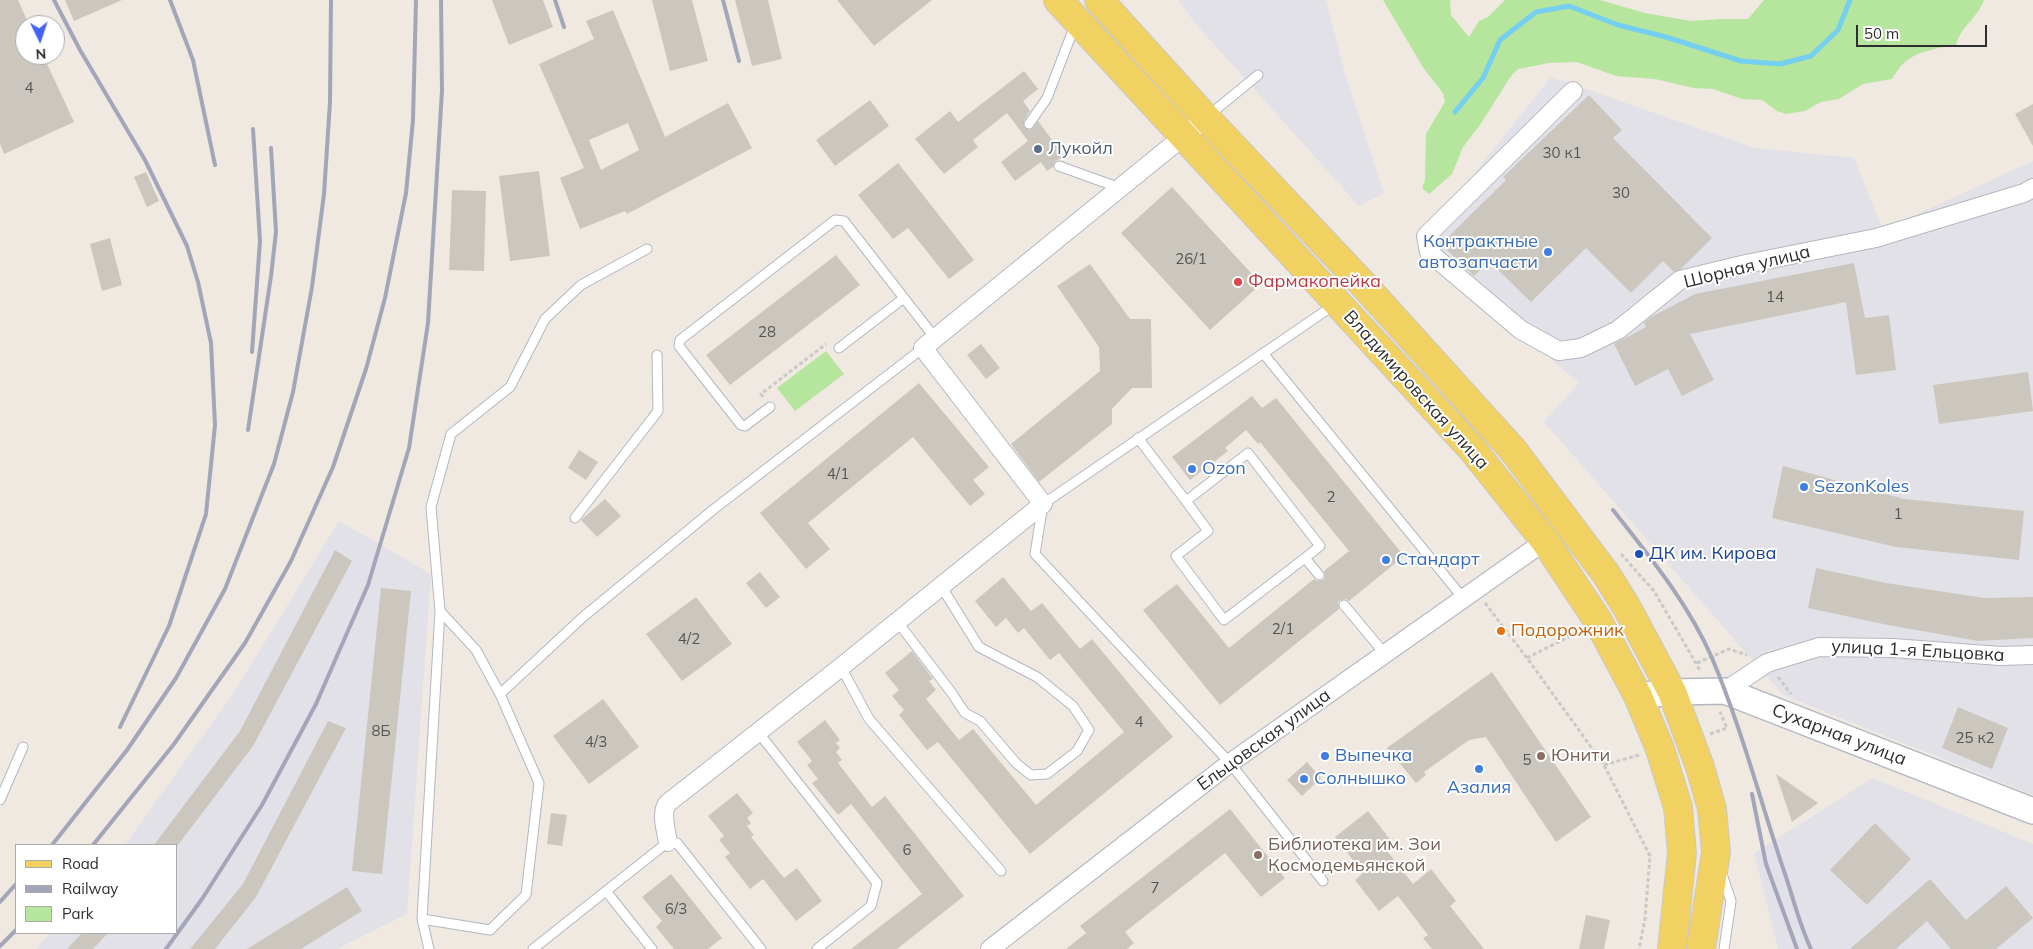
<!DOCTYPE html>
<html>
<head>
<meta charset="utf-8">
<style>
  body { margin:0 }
  #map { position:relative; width:2033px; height:949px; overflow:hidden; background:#efe9e1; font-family:Mulish,sans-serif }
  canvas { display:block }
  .legend { position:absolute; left:15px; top:844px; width:162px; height:90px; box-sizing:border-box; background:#fff; border:1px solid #ababab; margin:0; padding:6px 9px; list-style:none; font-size:15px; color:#2e2e2e }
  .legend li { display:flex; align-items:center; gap:10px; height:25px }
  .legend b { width:25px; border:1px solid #ababab }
  .north { position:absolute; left:15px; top:15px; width:50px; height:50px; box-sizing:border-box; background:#fff; border:1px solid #ababab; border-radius:50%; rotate:176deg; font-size:14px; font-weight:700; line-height:20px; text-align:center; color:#2e2e2e }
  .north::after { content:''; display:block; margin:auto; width:18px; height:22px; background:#4264fb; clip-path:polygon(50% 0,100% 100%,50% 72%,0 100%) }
  .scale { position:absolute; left:1856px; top:25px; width:131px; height:22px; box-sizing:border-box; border:2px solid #2e2e2e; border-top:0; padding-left:6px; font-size:15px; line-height:18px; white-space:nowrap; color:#2e2e2e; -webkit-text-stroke:4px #fff; paint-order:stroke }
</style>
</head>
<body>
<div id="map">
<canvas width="2033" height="949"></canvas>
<ul class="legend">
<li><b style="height:6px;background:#f2d163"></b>Road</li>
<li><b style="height:6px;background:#a3a6b8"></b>Railway</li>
<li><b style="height:14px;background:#b6e59e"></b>Park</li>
</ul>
<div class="north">N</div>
<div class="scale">50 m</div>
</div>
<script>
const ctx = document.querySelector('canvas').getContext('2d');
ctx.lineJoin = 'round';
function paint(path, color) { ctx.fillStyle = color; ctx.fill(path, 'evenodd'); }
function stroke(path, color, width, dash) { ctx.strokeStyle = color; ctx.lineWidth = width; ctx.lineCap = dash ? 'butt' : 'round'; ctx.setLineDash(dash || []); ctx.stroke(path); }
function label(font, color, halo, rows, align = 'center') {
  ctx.font = font + ' Mulish,sans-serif'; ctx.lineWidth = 4; ctx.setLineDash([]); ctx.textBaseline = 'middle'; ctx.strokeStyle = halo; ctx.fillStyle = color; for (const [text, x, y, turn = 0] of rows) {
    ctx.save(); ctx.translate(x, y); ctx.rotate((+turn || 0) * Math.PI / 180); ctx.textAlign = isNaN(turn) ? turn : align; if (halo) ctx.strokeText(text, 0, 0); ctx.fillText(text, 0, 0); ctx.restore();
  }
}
const industrial = new Path2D(`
  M1178,0H1326L1346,77L1384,193L1359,206L1195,23Z
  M1551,77L1755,148L1854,158L1883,230L2033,161V795L1783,695L1544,422L1579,383L1418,244Z
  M339,521L431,574L407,914L337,949H36L50,933H176V845H125L235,691Z
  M1873,778L2033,844V949H1778L1754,853Z`);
const green = new Path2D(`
  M1383,0H1450L1451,15L1469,37L1479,21L1488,17L1505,0H1600L1645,13L1691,21L1720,19H1748L1764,0H1984C1978,18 1960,27 1956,45C1939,48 1916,51 1904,63C1899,67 1896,73 1892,79L1863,84L1839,99L1821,102L1805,111L1786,114L1777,111L1762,100L1742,99L1713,89L1694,88L1655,79L1616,76L1577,62L1549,63L1518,69L1511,76L1480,125L1463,147L1452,174L1429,194L1422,188L1425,180L1426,134L1445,102L1443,93L1424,69Z
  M826,351L844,374L795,411L777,388Z`);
const stream = new Path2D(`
  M1455,112L1483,78L1500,40L1536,12L1569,6L1618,25L1666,37L1741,61L1780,64L1811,56L1838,30L1850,0`);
const building = new Path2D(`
  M0,0H18L29,25H25V55H43L74,122L4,154L0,144Z
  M65,0H122L74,21Z
  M492,0H543L553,27L509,45Z
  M652,0H692L708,61L670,71Z
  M735,0H768L782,59L752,66Z
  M837,0H932L874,46Z
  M613,10L665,137L728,103L752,148L627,214L625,211L580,229L560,178L584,168L539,64L594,39L586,21ZM628,123L639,150L601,170L589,140Z
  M1024,71L1038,89L1023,101L1030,111L1024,121V127L1031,130L1038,121L1065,157L1055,161L1053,167L1047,171L1041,162L1015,181L1001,162L1028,141L1007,113L973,140L978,147L944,174L915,139L950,111L958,122Z
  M1589,95L1622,130L1613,138L1712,238L1681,269L1674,272L1663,261L1631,293L1586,248L1531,302L1489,261L1474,276L1441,244L1506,180L1503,177Z
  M870,100L889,126L835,166L816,140Z
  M2033,104V146L2015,114Z
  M898,163L974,260L949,279L908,228L893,239L858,195Z
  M539,171L550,256L510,261L499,176Z
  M146,172L159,201L147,207L134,177Z
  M1172,187L1261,284L1210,330L1121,233Z
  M452,190L486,191L484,271L449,270Z
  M110,238L122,285L102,291L90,244Z
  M836,255L860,285L730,385L706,355Z
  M1854,263L1865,318L1889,315L1896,370L1856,375L1846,302L1690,334L1714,380L1682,396L1668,369L1635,386L1614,344L1646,327L1644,323L1651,317L1695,294Z
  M1090,264L1130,319H1151L1152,388H1132L1112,409V424L1039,482L1011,444L1100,371L1099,347L1057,286Z
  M981,344L1000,368L986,379L967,355Z
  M2028,372L2033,411L1939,424L1933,385Z
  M919,383L989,467L973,480L985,494L970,506L913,437L808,523L830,549L806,569L760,513Z
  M1252,396L1262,408L1276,398L1404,556L1349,601L1346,599L1340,600L1338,603L1339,609L1220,705L1143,610L1177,584L1229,648L1314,579L1317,581L1323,580L1325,577L1324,571L1349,551L1260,442L1258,444L1246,430L1225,448L1228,451L1190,480L1172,457Z
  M579,450L598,462L586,480L568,468Z
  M1783,466L1904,499L2024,511L2019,560L1896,547L1772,518Z
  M605,499L621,516L597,537L581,520Z
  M335,550L352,561L253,746L178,845H154L240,731Z
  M1816,568L1886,583L1984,598L2033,597V638L1978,641L1888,625L1808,608Z
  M760,572L780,597L766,608L746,583Z
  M1003,577L1031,611L1042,603L1080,649L1092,639L1173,737L1030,854L938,742L927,750L899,715L904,710L892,696L899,690L885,673L912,651L933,679L929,681L936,690L926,699L959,740L973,729L1036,805L1124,732L1059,653L1050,660L1024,628L1018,633L1006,618L996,627L975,601Z
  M381,588L411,591L382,874L352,871Z
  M696,597L732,644L682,681L646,634Z
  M1492,672L1591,817L1556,842L1486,737L1469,740L1424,772L1426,775L1416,783L1387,748Z
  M603,699L639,747L589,784L553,736Z
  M1958,707L2008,728L1992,769L1942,748Z
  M825,720L840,740L836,743L840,748L836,752L842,760L838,763L872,807L885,796L964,896L897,949H851L922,894L851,804L838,815L812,783L818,779L807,765L812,761L797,742Z
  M328,721L346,728L256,897L215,949H190L243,884Z
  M1307,762L1321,778L1302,796L1287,780Z
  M1776,774L1818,803L1792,822Z
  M737,793L753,813L747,818L751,823L747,826L754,835L751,837L784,878L797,868L822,901L796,921L763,879L750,889L725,857L730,853L719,840L724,836L708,816Z
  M1230,809L1285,878L1261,897L1225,853L1125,932L1134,943L1127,949H1066L1086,933L1080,926Z
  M1368,811L1392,842L1384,847L1413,884L1431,869L1456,901L1450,906L1484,949H1432L1423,938L1428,935L1398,896L1379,911L1355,880L1363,873L1335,837Z
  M551,813L567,815L562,846L547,844Z
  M1875,823L1911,859L1867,905L1830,870Z
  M671,874L722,938L708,949H674L656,927L662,921L642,897Z
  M1930,879L1966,920L2006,886L2033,918L1996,949H1951L1927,921L1896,949H1850Z
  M347,887L362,911L301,949H247Z
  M1586,915L1610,920L1604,949H1579Z
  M82,933H108L93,949H67Z`);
const path = new Path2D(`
  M763,397L761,394L826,344
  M1621,554L1654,591L1701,672
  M1485,603L1527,658L1604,765L1650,856L1645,919L1639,949
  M1527,658L1580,631
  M1697,663L1729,649L1747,655
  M1778,677L1791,694
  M1710,734L1727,728L1720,712
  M1604,765L1639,755`);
const lane = new Path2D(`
  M1208,116L1258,75
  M1029,124L1047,98L1075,25
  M1059,166L1120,188
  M839,348L904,298
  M1263,353L1463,598
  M770,407L745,426L741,425L679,346L680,340L835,220L844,221L935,338
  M1138,438L1186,501L1248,453L1320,546L1305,558L1319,575
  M1186,501L1208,531L1176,556L1224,620L1305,558
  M575,518L658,411L657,355
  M1344,605L1385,654
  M440,611L431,507L451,434L510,387L545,319L581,285L647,249
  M897,621L951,692L965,713L980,721L1017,764L1031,775L1047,774L1077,751L1089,730L1073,706L1037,677L979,647L941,586
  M841,667L869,719L1001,871
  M500,694L583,617L714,509L923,348
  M758,732L877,883L871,906L817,949
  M0,800L23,747
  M1722,874L1731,901L1724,949
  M1323,881L1230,763L1035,554L1043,504L1334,305
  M606,891L668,842L677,843L761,949
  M422,919L490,930L526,895L539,783L500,694L476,650L440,611L422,919L429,949
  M533,949L606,891L652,949`);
const street = new Path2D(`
  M1573,91L1426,236L1429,252L1444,265L1521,330L1559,351L1581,348L1618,330L1680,280L1746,264L1876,238L2024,193L2033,188
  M1725,691L1767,663L1819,647L1893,648L2000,656L2033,655
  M668,842C666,830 660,812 668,803L841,667L1043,504L923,348L1206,118
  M990,949L1230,763L1545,541`);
const secondary = new Path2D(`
  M1638,696L1672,692L1725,691L2033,811`);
const primary = new Path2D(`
  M1058,0L1472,449L1545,541L1598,621L1638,696L1660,749L1678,807L1682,853L1672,949
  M1099,0L1206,118L1361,282L1513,450L1606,574L1626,606L1672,692L1700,767L1712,809L1716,852L1701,949`);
const rail = new Path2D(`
  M54,0L80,50L145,160L187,246L198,282L211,343L215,425L206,514L169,626L120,727
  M170,0L193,60L215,165
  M555,0L564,27
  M723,0L739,61
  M252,352L260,241L253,129
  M248,430L271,276L276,232L271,148
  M1613,510C1650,557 1688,603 1712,658C1742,729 1761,804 1786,877C1794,901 1800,926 1811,949
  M1752,794L1766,864L1797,949
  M52,845L127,750L176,678L225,589L274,464L293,392L312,287L324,194L330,102L331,0
  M93,845L174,744L245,643L291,561L333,467L366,369L385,298L406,193L413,120L416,0
  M0,902L16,884
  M0,946L16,930
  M166,949L202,899L262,805L316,704L368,585L409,448L428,323L442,90L441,0`);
const markers = [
  [1038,149,5,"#5c6f8a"],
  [1548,252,5,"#3f7fe0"],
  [1238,282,5,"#e0444e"],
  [1192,469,5,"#3f7fe0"],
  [1804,487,5,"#3f7fe0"],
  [1639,554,5,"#1a4fb4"],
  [1386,560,5,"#3f7fe0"],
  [1501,631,5,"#e8710a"],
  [1325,756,5,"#3f7fe0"],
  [1541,756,5,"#8d6e63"],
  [1479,769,5,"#3f7fe0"],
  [1304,779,5,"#3f7fe0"],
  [1258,855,5,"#8d6e63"]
];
const numberNames = [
  ["4",29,88],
  ["30 к1",1562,153],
  ["30",1621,193],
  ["26/1",1191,259],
  ["14",1775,297],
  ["28",767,332],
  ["4/1",838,474],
  ["2",1331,497],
  ["1",1898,514],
  ["2/1",1283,629],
  ["4/2",689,639],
  ["4",1139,722],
  ["8Б",381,731],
  ["25 к2",1975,738],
  ["4/3",596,742],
  ["5",1527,760],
  ["6",907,850],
  ["7",1155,888],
  ["6/3",676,909]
];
const serviceNames = [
  ["Лукойл",1048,149]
];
const shopNames = [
  ["Контрактные",1538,242,"right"],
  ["автозапчасти",1538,263,"right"],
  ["Ozon",1202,469],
  ["SezonKoles",1814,487],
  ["Стандарт",1396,560],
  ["Выпечка",1335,756],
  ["Солнышко",1314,779],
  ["Азалия",1479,788,"center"]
];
const streetNames = [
  ["Шорная улица",1747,267,-14],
  ["Владимировская улица",1416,390,48],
  ["улица 1-я Ельцовка",1918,651,3],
  ["Сухарная улица",1839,735,21],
  ["Ельцовская улица",1264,740,-36]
];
const healthNames = [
  ["Фармакопейка",1248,282]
];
const transitNames = [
  ["ДК им. Кирова",1649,554]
];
const foodNames = [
  ["Подорожник",1511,631]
];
const educationNames = [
  ["Юнити",1551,756],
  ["Библиотека им. Зои",1268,845],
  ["Космодемьянской",1268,866]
];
paint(industrial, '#e3e1e8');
paint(green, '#b6e59e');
stroke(stream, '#75cff0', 5);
paint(building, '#cbc7bf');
stroke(lane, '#b4b7c1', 11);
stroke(street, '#b4b7c1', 20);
stroke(secondary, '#b4b7c1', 28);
stroke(primary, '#c9c9c9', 30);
stroke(path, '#c9c9c9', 3, [4, 2.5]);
stroke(lane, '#fff', 9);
stroke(street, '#fff', 18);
stroke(secondary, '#fff', 25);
stroke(primary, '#f2d163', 28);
stroke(rail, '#a3a6b8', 4);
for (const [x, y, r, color] of markers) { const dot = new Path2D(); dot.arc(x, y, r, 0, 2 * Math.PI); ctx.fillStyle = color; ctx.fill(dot); stroke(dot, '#fff', 2); }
label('15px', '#555452', null, numberNames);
label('18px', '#4e5e75', '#fff', serviceNames, 'left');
label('18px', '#366cbe', '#fff', shopNames, 'left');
label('18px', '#2e2e2e', '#fff', streetNames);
label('18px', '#be3a42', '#fff', healthNames, 'left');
label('18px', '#164399', '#fff', transitNames, 'left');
label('18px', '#c56008', '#fff', foodNames, 'left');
label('18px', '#785e54', '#fff', educationNames, 'left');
</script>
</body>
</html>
